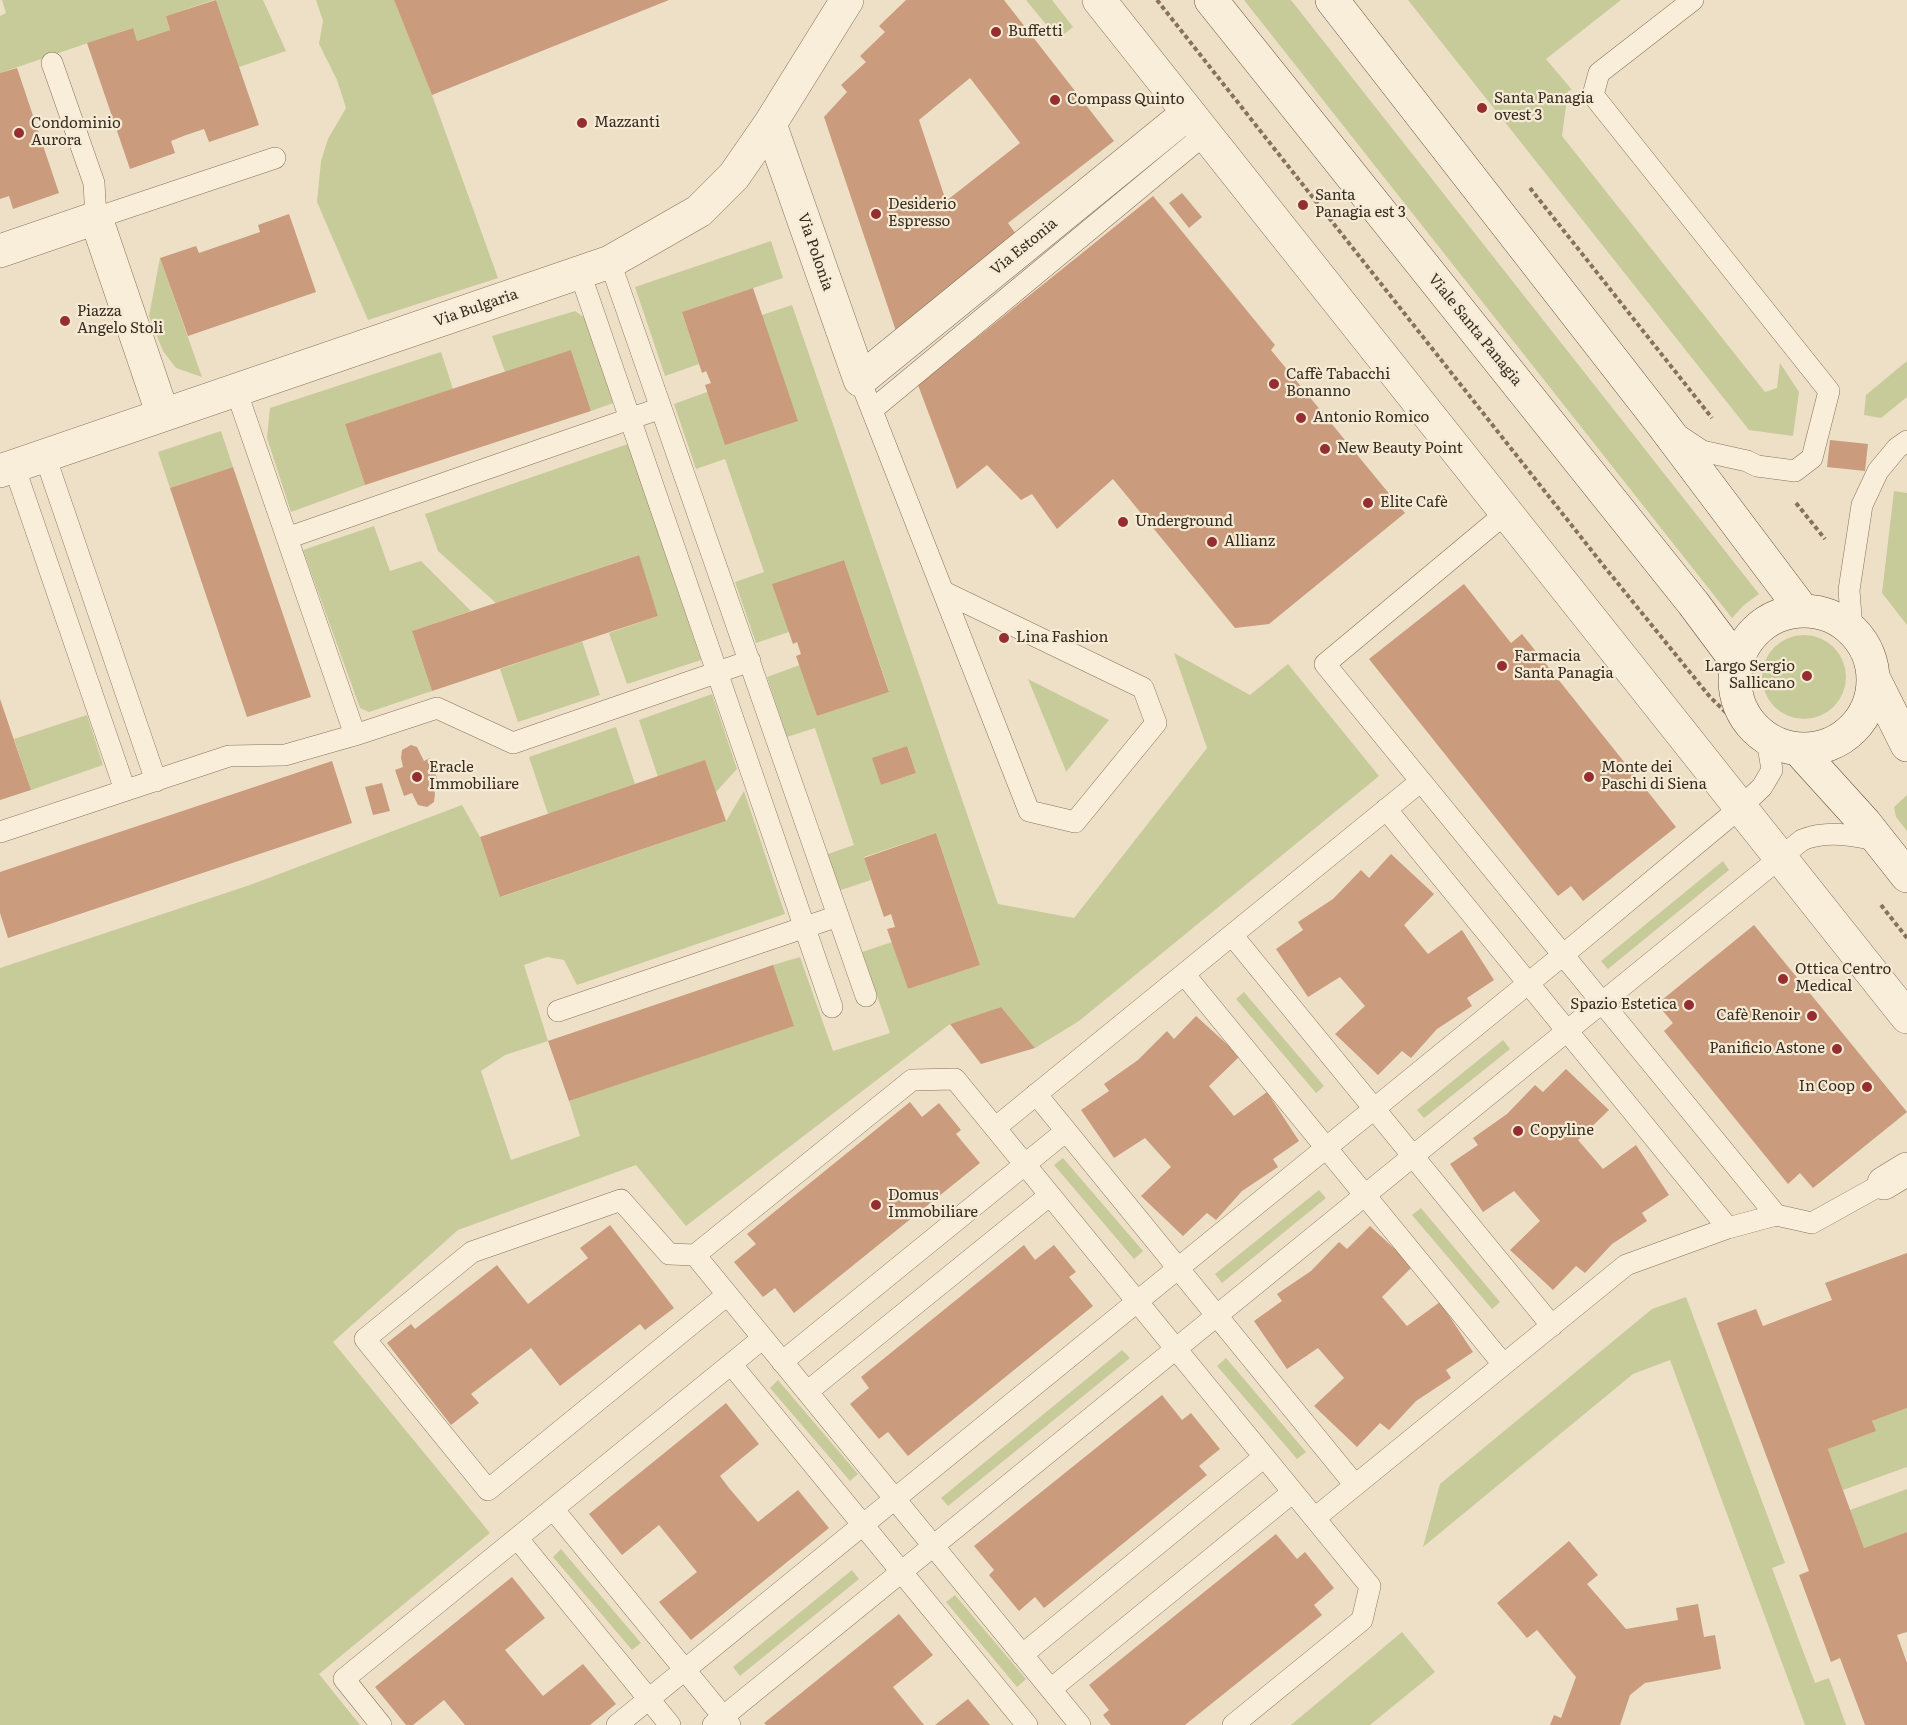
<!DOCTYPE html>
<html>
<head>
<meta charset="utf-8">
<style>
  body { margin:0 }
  canvas { display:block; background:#ede0c6 }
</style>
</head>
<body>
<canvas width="1907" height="1725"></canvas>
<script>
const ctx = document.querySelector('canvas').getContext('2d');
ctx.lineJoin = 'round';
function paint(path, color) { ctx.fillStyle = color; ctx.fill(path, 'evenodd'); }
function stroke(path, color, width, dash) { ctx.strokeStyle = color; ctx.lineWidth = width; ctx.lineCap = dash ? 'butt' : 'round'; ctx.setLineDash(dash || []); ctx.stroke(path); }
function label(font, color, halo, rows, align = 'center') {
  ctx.font = font + ' Literata,serif'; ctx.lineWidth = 4.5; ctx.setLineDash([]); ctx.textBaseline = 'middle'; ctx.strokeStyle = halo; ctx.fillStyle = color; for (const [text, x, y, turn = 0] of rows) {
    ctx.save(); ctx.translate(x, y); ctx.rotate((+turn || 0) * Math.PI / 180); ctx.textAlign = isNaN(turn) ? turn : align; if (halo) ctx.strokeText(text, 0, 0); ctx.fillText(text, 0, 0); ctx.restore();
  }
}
const green = new Path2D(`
  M2,0H214L166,16L170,30L137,41L132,28L0,73V16L6,13Z
  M216,0H263L286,51L239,67Z
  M316,0H394L432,95L498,278L368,320L317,202L321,161L328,139L346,108L337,80L319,44L323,21Z
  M1026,0H1052L1073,27L1058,39Z
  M1244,0H1291L1759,594L1744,605L1732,618Z
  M1408,0H1621L1546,59L1572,90L1568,91L1562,136L1765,392L1777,388L1780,363L1799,392L1793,436L1749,430Z
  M771,241L783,278L682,312L699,364L665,376L635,287Z
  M160,258L202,377L176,368L163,351L149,316Z
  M792,305L998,904L1074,918L1207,748L1174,653L1250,695L1288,664L1379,776L1079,1021L1035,1048L1001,1007L950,1024L686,1226L636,1165L458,1230L333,1342L490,1533L319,1674L360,1725H0V968L250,885L462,805L480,837L501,897L726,821L744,791L785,914L577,985L564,960L547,957L524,965L548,1041L505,1055L481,1071L511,1160L580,1136L569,1101L682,1063L773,965L800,957L833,1051L890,1033L862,952L892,942L908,989L980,965L936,833L864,857L871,880L838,891L825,855L854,845L815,728L787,737L767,677L800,665L817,716L889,691L844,560L773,584L789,632L756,643L735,582L764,572L725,459L696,469L674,404L707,392L762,315ZM907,746L916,773L881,785L873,758Z
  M575,311L585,318L613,403L591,411L571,350L505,372L492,336Z
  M441,352L453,389L345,424L365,485L291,512L267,438L270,408Z
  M1907,361V397L1881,418L1864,415L1866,395Z
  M221,431L233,467L170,488L158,452Z
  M628,444L701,660L627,684L609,633L658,616L638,555L496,603L438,551L425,514Z
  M1894,491L1907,493V625L1882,593Z
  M374,526L390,571L421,561L471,611L412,631L432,691L369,712L360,708L303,550Z
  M1762 677a42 42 0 1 1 84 0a42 42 0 1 1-84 0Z
  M582,641L600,695L518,722L500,669Z
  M1028,679L1109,720L1066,772V771Z
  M712,694L737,769L716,792L705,761L658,777L639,720Z
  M87,715L103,765L31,790L14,739Z
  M616,727L635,784L548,814L529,757Z
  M1907,795V831L1896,817L1894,807Z
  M1723,861L1729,870L1608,969L1601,961Z
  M1244,992L1324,1086L1316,1093L1236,999Z
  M1503,1040L1510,1049L1424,1118L1417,1110Z
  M1063,1158L1143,1251L1134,1259L1054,1165Z
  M1319,1190L1326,1198L1222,1283L1215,1274Z
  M1421,1208L1500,1302L1492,1309L1412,1215Z
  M1686,1297L1785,1563L1772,1568L1815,1683L1829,1678L1846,1725H1805L1670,1360L1633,1374L1423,1547L1440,1484L1652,1309Z
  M1122,1350L1130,1358L948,1506L941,1498Z
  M1226,1358L1306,1452L1297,1459L1217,1366Z
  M778,1380L858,1474L850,1481L770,1388Z
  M1907,1408V1467L1843,1490L1828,1449L1875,1431L1872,1421Z
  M1907,1489V1532L1864,1548L1850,1510Z
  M561,1549L641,1643L632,1650L553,1557Z
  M852,1570L859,1579L740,1676L733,1667Z
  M955,1595L1026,1679L1017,1687L946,1602Z
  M1402,1632L1435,1672L1370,1725H1291Z`);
const building = new Path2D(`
  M216,0L259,125L209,142L204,129L186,135L171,141L175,153L130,169L87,43L133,28L137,41L170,30L166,16Z
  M394,0H669L432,95Z
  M906,0H1004L1114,141L1008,223L1021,241L897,334L824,117L847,92L841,85L866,62L860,56L885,32L879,26ZM970,78L1020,143L946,201L919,120Z
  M17,68L59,193L13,209L9,196L0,199V73Z
  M1182,193L1202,217L1189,228L1169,203Z
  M1153,196L1275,345L1271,350L1405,513L1269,624L1235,628L1113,479L1057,529L1032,494L1021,500L987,465L957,489L918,385Z
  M289,214L316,292L188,336L160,258L196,246L199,253L260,232L258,225Z
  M753,288L798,421L725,445L705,385L711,383L706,371L702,373L682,312Z
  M571,350L591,411L365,485L345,424Z
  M1830,440L1868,444L1865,471L1827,467Z
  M233,467L311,697L247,717L170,488Z
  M639,555L658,616L432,691L412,631Z
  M844,560L889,692L817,716L796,656L801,654L797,642L793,644L772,584Z
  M1464,584L1511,643L1522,634L1676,827L1583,901L1571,886L1558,896L1369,659Z
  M0,699L31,790L0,800Z
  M411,745L417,747L424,761L430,758L439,784L431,786L435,793L434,802L427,807L418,805L412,793L404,796L395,770L403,767L401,758L402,750Z
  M907,746L916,773L881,785L872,758Z
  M705,760L726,821L500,897L480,837Z
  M332,761L352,823L8,938L0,913V872Z
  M382,783L390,811L373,815L365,787Z
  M936,833L980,965L908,989L887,929L895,927L891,914L884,917L864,858Z
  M1391,854L1434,894L1404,925L1428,954L1462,930L1494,980L1467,998L1472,1006L1437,1029L1411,1058L1402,1051L1378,1075L1335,1034L1365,1006L1340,977L1308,997L1276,949L1303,930L1298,922L1333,899L1361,870L1369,878Z
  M1754,925L1907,1112L1813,1188L1800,1173L1788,1184L1664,1031L1673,1023L1657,1004Z
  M773,965L794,1026L569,1101L548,1041Z
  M1001,1007L1035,1048L981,1064L950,1024Z
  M1196,1016L1240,1056L1209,1086L1234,1116L1267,1092L1299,1141L1273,1159L1278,1167L1242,1191L1216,1220L1207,1213L1183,1236L1141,1196L1171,1167L1145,1138L1114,1158L1081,1110L1109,1091L1104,1084L1138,1060L1167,1031L1174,1039Z
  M1566,1069L1609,1110L1578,1140L1584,1147L1603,1169L1636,1145L1669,1195L1642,1213L1647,1221L1612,1244L1585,1273L1576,1266L1553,1290L1510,1250L1540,1221L1514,1191L1483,1212L1450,1164L1478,1145L1473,1138L1507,1114L1535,1085L1543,1092Z
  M910,1102L922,1117L939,1103L961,1130L956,1134L980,1163L794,1313L775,1288L763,1297L734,1262L756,1244L747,1234Z
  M610,1225L674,1308L645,1330L640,1324L560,1386L531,1348L471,1394L479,1403L451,1425L387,1343L411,1324L415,1329L497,1265L528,1304L588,1258L580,1248Z
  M1370,1226L1413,1266L1382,1297L1407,1326L1440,1302L1473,1352L1446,1370L1451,1378L1416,1401L1389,1430L1380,1423L1357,1447L1314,1406L1344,1378L1318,1348L1287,1369L1254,1321L1282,1301L1277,1294L1311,1271L1339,1242L1347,1249Z
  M1024,1245L1035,1260L1054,1245L1076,1272L1069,1277L1093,1306L908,1456L888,1432L879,1439L850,1404L869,1388L861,1377Z
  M1907,1253V1408L1872,1421L1876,1431L1828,1449L1864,1548L1907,1532V1632L1897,1635L1907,1663V1725H1865L1840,1658L1831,1662L1799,1575L1809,1571L1717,1323L1756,1309L1763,1326L1832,1300L1825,1283Z
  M1162,1395L1182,1420L1191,1413L1220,1449L1199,1466L1207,1475L1044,1608L1035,1597L1019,1611L989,1575L994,1570L974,1546Z
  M726,1403L759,1444L720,1476L729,1488L758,1522L798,1490L829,1528L691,1640L659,1602L697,1572L684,1556L659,1525L622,1555L589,1514Z
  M1276,1534L1297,1559L1305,1552L1334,1588L1314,1605L1322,1615L1185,1725H1111L1103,1715L1109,1710L1089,1685Z
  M1569,1541L1598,1575L1587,1584L1626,1629L1678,1620L1676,1608L1698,1604L1704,1637L1715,1635L1721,1669L1645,1683L1630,1695L1620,1725H1550L1554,1715L1561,1718L1576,1677L1537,1630L1527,1638L1497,1603Z
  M512,1577L545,1618L505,1650L534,1685L543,1696L583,1664L616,1704L590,1725H465L444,1700L413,1725H406L375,1687Z
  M899,1614L933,1655L893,1687L924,1725H766L764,1723Z
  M968,1699L990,1725H935Z`);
const path = new Path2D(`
  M1157,0L1603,565L1710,697L1740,726
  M1530,188L1712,418
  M1796,503L1825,539
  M1881,905L1907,938`);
const service = new Path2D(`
  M52,63L94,183L96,218L275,158
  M610,262L866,996
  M580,273L832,1007
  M860,380L1029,811L1075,822L1156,723L1143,688L944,592
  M236,390L355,735L437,708L513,743L750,661
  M872,410L1205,134
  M1681,437L1702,451L1747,461L1757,466L1795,471L1812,458L1829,391L1593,95L1599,73L1693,0
  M45,456L156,781
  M14,466L125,790
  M1506,513L1325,664L1776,1215
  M287,538L661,408
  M1852,630L1849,590L1862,505L1878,471L1897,448L1907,441
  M1386,809L1728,1228
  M0,832L229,756L285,755L355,735
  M1232,935L1552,1326
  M1184,974L1503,1364
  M558,1011L838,916
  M1036,1094L1355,1485
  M995,1128L1421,781
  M695,1255L1080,1725
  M727,1295L488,1490L365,1339L472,1252L621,1200L669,1254L695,1255L912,1080L955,1079L1370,1586L1362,1620L1233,1725
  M782,1362L1066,1131
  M731,1364L1027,1725
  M807,1392L1050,1195
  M553,1509L730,1725
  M1315,1518L1626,1265L1728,1228L1776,1215L1812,1223L1884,1183
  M517,1538L670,1725
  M1022,1655L1264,1457
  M1051,1689L1293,1492
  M381,1725L344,1679L763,1338
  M617,1725L1563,955L1741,807L1762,787L1772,770L1767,739
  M713,1725L1802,840C1827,830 1854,835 1879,841`);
const minor = new Path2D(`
  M1099,0L1907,1017
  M770,124L860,380L1188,113
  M0,251L96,218L163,415
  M0,471L610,262L699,211L734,176L770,124L847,0
  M1884,1183L1907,1169`);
const secondary = new Path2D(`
  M1211,0L1693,603L1737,662
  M1332,0L1663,425L1803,611
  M1735 680a69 69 0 1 1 138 0a69 69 0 1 1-138 0Z
  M1873,677L1907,745
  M1798,749L1865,823L1907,876`);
const markers = [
  [996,32,6,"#952e31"],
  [1055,100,6,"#952e31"],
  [1482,108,6,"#952e31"],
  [582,123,6,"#952e31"],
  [19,133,6,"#952e31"],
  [1303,205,6,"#952e31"],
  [876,214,6,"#952e31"],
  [65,321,6,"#952e31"],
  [1274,384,6,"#952e31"],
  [1301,418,6,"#952e31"],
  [1325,449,6,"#952e31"],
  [1368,503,6,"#952e31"],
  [1123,522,6,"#952e31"],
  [1212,542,6,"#952e31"],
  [1004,638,6,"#952e31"],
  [1502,666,6,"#952e31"],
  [1807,676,6,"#952e31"],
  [417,777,6,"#952e31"],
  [1589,777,6,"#952e31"],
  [1783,979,6,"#952e31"],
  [1689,1005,6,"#952e31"],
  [1812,1016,6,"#952e31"],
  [1837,1049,6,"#952e31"],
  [1867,1087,6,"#952e31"],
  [1518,1131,6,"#952e31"],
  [876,1205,6,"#952e31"]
];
const poiNames = [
  ["Buffetti",1008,32],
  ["Santa Panagia",1494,99],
  ["ovest 3",1494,116],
  ["Compass Quinto",1067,100],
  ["Mazzanti",594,123],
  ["Condominio",31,124],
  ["Aurora",31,141],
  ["Santa",1315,196],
  ["Panagia est 3",1315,213],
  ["Desiderio",888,205],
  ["Espresso",888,222],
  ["Piazza",77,312],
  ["Angelo Stoli",77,329],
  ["Caffè Tabacchi",1286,375],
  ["Bonanno",1286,392],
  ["Antonio Romico",1313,418],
  ["New Beauty Point",1337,449],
  ["Elite Cafè",1380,503],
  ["Underground",1135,522],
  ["Allianz",1224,542],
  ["Lina Fashion",1016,638],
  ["Farmacia",1514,657],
  ["Santa Panagia",1514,674],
  ["Largo Sergio",1795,667,"right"],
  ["Sallicano",1795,684,"right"],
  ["Eracle",429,768],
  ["Immobiliare",429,785],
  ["Monte dei",1601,768],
  ["Paschi di Siena",1601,785],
  ["Ottica Centro",1795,970],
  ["Medical",1795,987],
  ["Spazio Estetica",1677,1005,"right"],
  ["Cafè Renoir",1800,1016,"right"],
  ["Panificio Astone",1825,1049,"right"],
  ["In Coop",1855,1087,"right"],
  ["Copyline",1530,1131],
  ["Domus",888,1196],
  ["Immobiliare",888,1213]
];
const streetNames = [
  ["Via Estonia",1024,247,-39],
  ["Via Polonia",815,252,71],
  ["Via Bulgaria",476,308,-19],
  ["Viale Santa Panagia",1475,330,51]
];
paint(green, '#c7cb9a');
paint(building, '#ca9b7d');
stroke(service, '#88725c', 22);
stroke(minor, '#88725c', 34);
stroke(secondary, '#6a533f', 34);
stroke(path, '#88725c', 4, [4.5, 3]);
stroke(service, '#f8eed9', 21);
stroke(minor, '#f8eed9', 33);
stroke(secondary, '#f8eed9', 33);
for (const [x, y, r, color] of markers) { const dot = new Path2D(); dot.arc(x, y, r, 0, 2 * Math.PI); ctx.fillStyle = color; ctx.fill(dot); stroke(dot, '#f5ebd5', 2); }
label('15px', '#382b1f', '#f5ebd5', poiNames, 'left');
label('15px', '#382b1f', '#f5ebd5', streetNames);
</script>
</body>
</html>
